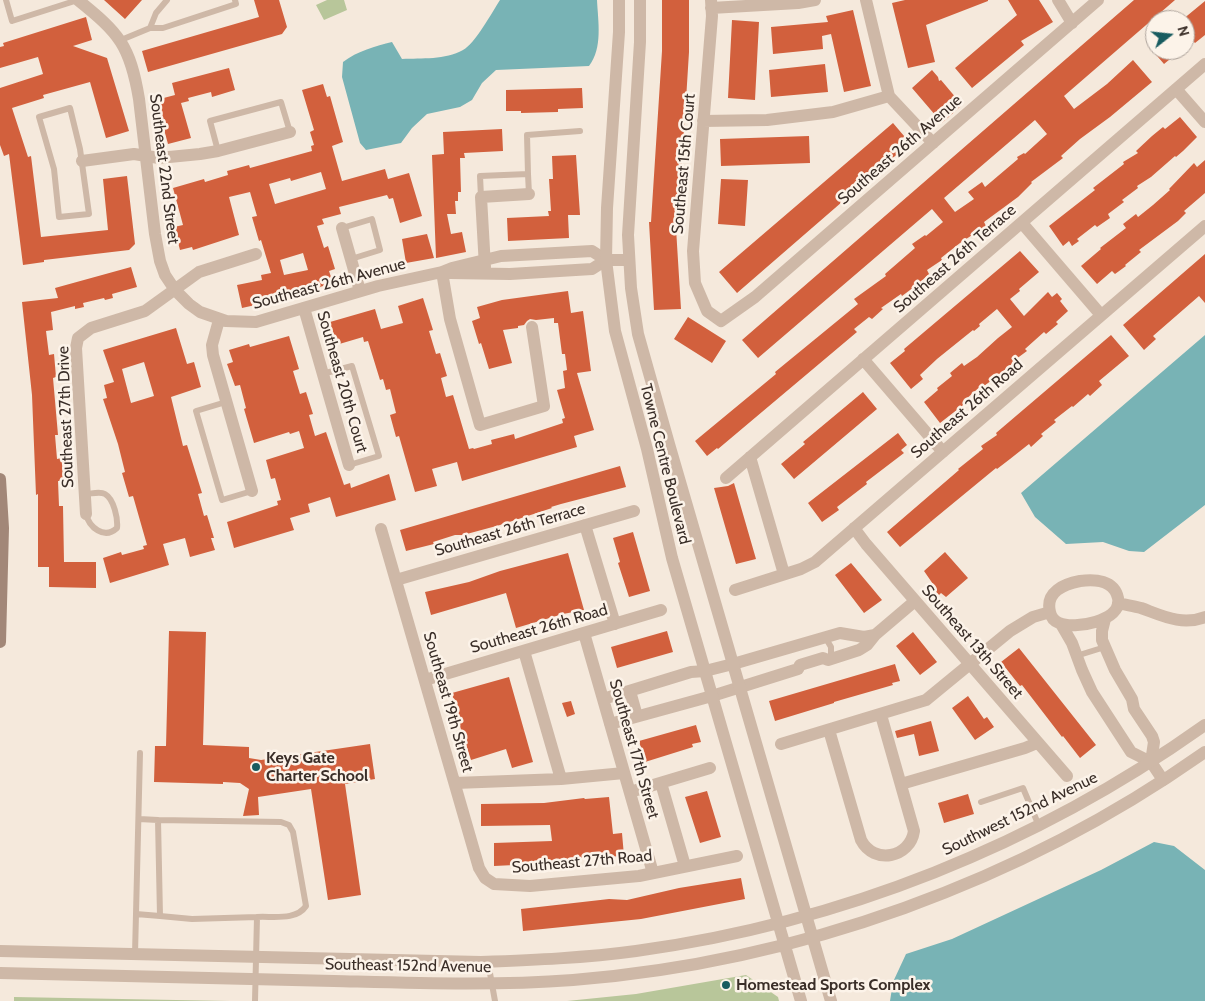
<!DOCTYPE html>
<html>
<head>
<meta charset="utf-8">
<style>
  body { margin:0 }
  #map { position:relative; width:1205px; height:1001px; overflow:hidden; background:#f5e9dc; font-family:Cabin,sans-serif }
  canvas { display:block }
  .north { position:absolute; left:1145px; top:10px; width:50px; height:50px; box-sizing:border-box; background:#fcf3e9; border:1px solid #aea49c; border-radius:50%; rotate:74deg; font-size:14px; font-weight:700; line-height:20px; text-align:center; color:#3a2e28 }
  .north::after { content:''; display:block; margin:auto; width:18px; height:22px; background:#195c60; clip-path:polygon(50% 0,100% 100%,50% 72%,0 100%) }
</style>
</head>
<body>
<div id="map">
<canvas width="1205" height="1001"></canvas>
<div class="north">N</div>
</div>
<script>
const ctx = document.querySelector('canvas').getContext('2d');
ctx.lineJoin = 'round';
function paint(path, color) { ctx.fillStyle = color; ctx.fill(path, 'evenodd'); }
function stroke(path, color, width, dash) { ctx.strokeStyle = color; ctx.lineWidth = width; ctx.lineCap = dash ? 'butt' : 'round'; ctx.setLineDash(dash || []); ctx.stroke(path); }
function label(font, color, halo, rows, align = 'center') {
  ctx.font = font + ' Cabin,sans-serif'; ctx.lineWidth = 5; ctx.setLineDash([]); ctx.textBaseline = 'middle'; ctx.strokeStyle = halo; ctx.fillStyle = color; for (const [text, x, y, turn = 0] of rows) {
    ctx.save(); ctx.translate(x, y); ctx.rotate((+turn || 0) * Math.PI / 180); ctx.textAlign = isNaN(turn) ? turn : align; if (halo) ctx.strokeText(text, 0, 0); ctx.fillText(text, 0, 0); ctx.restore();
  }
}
const green = new Path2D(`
  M327,0H344L347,10L324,20L316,5Z
  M746,975L778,997L779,1001H567L636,994Z
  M14,997L230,1001H14Z`);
const water = new Path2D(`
  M500,0H597C598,21 603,48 589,66L496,70L482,83L472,100L460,107L427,114L412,128L401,143L366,150L360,143L342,77L343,62C357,51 376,46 392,42L402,59C422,58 445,60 463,50C474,45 493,11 500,0Z
  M1205,335V505L1144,552L1129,551L1103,542L1066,544L1035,517L1021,493Z
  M1154,842L1174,846L1205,870V1001H890L893,982L906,954L952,939L1101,870Z`);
const building = new Path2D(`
  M104,0H142L125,19Z
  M254,0H279L287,27L282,34L148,72L142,51L259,17Z
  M662,0H689V52L679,212H675L681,309L654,310L649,222H651L662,51Z
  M905,0H988V1L926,25L935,62L908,68L892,3Z
  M1008,0H1039L1053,22L1021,41L1024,45L972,88L955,68L1017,15Z
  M1134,0H1175L1064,96L1074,109L1107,84L1133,60L1152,82L1110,117L1080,139L1061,156L1063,158L1031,182L1032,183L1018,197L984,222L986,226L960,243L941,258L942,260L927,270L929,274L918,284L902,296L901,294L881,308L883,309L872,319L869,317L854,329L857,332L718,449L717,448L707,456L695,441L776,374L775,372L858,304L854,299L886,276L885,274L915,248L912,244L925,235L926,236L943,222L932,209L758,358L742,340ZM1035,120L1047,134L1025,154L1024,153L1017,157L1018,159L985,187L982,182L968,192L974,199L955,212L944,198Z
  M1205,1V35L1195,43L1193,41L1185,47V20H1182Z
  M853,10L871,86L844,92L831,34L822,36L823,49L773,54L771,27L828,22L826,16Z
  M86,17L92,40L73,46L107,58L129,131L106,138L90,82L43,95L44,98L12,108L28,157L31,156L41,237L108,230L103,179L127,176L135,244L129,250L44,260V262L23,265L9,154L4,156L0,145V88L43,74L38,57L0,68V47L4,46L3,43Z
  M732,20L759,22L755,100L728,98Z
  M1152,50H1181L1164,64Z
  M825,64L828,92L771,97L769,70Z
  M229,68L235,90L212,97L211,92L188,98L189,101L181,103L191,138L168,144L156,100L175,95L172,83Z
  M932,70L938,77L939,81L941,80L962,105L942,123L912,88Z
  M323,84L327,97L330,96L343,142L332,146L342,181L385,169L388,179L409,173L422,216L400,223L393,198L389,199L387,195L339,207L341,214L322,219L324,224L317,226L324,248L328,246L335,269L329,271L333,283L300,293V295L242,308L237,285L262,280L261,275L271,273L261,240L259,241L252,217L257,216L250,192L229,197L239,235L193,250L192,247L180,250L174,227L183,225L173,188L204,179L205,182L228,175L227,171L249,165L250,168L312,151L311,146L314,145L310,132L314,130L302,90ZM321,172L326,189L275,204L269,184L290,178L291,181ZM303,253L308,270L284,275L280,260Z
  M582,88L583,108L558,109V112L521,113V111H506V90Z
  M1180,117L1197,137L1183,151L1176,157L1175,156L1151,177L1137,186L1138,188L1122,200L1124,202L1108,214L1110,218L1097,227L1095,225L1077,239L1079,241L1072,246L1069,241L1063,246L1049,226L1095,190L1093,188L1124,164L1123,162L1138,153L1136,151L1152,136L1163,127L1165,129Z
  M893,123L910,143L737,293L719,272Z
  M502,129L503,151L464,153L465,158H460L461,192H458V201H455L456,214H447L451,234L462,232L466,252L436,258L432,155L444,154L443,132Z
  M809,136L810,163L721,166L720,139Z
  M576,155L580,215H568L569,238L508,241L507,218L549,216L548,211H551L549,179H553L552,156Z
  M1205,160V193L1184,211L1186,213L1178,221L1139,250L1141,252L1125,265L1126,266L1115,274L1112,271L1097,284L1081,266L1101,249L1100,248L1126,228L1123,224L1136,214L1138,217L1153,205L1170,190L1169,189L1194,163L1197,167Z
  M721,179L748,180L745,226L718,224Z
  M427,234L434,258L406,263L402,239Z
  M1020,251L1039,272L1019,289L1020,291L1010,299L1024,316L1048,292L1052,297L1057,293L1062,299L1060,301L1068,311L1056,322L1058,324L1046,334L1044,332L1025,349L1027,351L1012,362L1013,363L996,377L984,386L983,384L965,400L967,402L940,423L924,402L938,390L937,388L952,376L950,373L962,363L964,366L977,357L998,338L1012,327L997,309L979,324L980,326L974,331L973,330L937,359L920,375L923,379L911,389L890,363L905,351L904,349Z
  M1205,254V303L1199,296L1153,336L1156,339L1144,350L1123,325Z
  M131,267L137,287L112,294L113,298L105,300L104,298L83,303L84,307L75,309V306L51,312L53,330L46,331L49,355L54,354L56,377L53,378L58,435H55L57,459L62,458L63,481H58L59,506H63L64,562H96V588L49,587V567H38V494L36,495L32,395L22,302L58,298L55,288Z
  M568,291L571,313L583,311L591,371L577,373L594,430L574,436L577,447L462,481L457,462L432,469L437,486L415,492L399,436L396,437L390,415L396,413L390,389L386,390L383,379L380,380L368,341L364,342L363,337L336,345L330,322L375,309L381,329L403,323L398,306L423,298L433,330L429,331L436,354L440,353L447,376L441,378L446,397L453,395L469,449L473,448L474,449L492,444L491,440L514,434L515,439L563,423L562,419L565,418L557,390L565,388L563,371L567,370L565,354H562L558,323H554V318L536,320L530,319L527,321L524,325L518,326V328L503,330L512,363L489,369L481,343L479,344L472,321L480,318L477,307L502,300Z
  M688,317L726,341L712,363L674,339Z
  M176,328L187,364L194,362L201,387L171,397L183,446L187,445L202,493L198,494L204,516L207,515L214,538H211L215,550L190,557L185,538L163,544L169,565L110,583L103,558L121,552L122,555L144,549L143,546L147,545L133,496L129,497L122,473L125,472L118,444L103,399L107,398L104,385L114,382L103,350ZM144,362L154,396L131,403L122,369Z
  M1111,335L1129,356L1099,381L1102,385L1090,396L1088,394L1073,407L1072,406L1054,420L1056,422L1041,434L1043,436L1031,447L1029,444L1010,459L997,469L996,468L900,547L887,532L959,470L958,469L983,449L981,446L997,435L996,433Z
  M289,336L299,369L293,371L300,394L306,392L313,414L309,415L315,436L326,432L344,485L350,483L351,488L389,474L396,500L336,517L330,497L308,504L310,512L290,518L294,530L234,548L227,522L278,505L277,501L281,500L275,478L271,479L266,460L304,448L299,431L290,434L289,432L254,443L244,409L246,408L240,385L235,386L227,364L233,362L229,350L249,344L250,347Z
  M863,392L877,409L794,479L781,464L805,444L803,442Z
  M898,433L907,445L901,450L904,453L866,482L867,484L837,507L839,510L822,522L808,503Z
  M620,466L626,487L561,504L551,507L552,508L500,525L463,535H455L433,542L434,544L406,551L400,530Z
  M734,483L756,559L736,564L714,488L728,486Z
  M633,532L650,591L629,597L618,563L620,562L613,538Z
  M945,552L968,578L946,597L941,593L939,595L931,586L933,584L924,571Z
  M568,553L584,610L563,614L516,628L506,593L431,615L425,592L469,582L500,571Z
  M851,563L882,600L864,613L835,575Z
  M169,631L206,632L203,745L249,747V758L261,760L370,744L375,779L345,784L361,895L328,900L311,789L258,797L259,815L243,816L249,789L240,783L223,782V784L154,782L155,746H166Z
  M667,631L673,652L617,668L611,647Z
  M913,632L937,662L920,675L896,646Z
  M1019,648L1096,745L1080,758L1063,736L1062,737L1022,685L1020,686L1001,662Z
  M895,664L900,681L892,683L893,685L834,702V703L775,721L769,701Z
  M509,677L533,762L512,768L506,749L471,760L460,726L452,693Z
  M968,696L984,719L987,717L994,727L975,740L952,708Z
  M571,701L575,714L567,717L562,703Z
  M931,721L939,751L919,756L914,734L897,738L895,731Z
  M696,725L701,742L692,744L693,747L645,762L639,741Z
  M707,791L721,837L700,843L685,797Z
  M968,794L974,814L944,823L938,803Z
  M609,797L613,834L622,833L624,856L579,858L535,864L494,866V843L552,841L550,825L481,826V804L544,803L584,798L585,799Z
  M741,878L745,899L641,919L523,931L521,909L609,899L627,900L679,888Z`);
const service = new Path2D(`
  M6,0L12,21L78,0
  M150,28L156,13L167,0
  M121,40L150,28H163L236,4L235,0
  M70,108L80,149L89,214L59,217L54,169L39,117Z
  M218,151L210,121L281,102L290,132
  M528,174L529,194
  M481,197L480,176L528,174L527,135L580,131
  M342,228L372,219L380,250L351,259
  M322,374L352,366L379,456L349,465
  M226,402L196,411L222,500L252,491
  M85,494C91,494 100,491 105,494C114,499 118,519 117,528C104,540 89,527 86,514
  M825,637L831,647V659
  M1076,656L1105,647
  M981,802L1023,788L1039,826
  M139,819L158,820
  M136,914L160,916
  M135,954L140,753
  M488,962L495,1001
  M255,1001L257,917C273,916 296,921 306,906L293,832L289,825L281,822L158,820L160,916L192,919L257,917`);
const minor = new Path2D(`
  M78,0C119,33 130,45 139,99L155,234L160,261L165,275L175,290L189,304L200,312L226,321L256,322L378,286L442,272L452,268L501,256L592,251L606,260
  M711,0L712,16L693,251L695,283L707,311L721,321L755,297L1098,0
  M866,0L889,96L933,143
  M1058,0L1072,23
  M711,8L798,3L815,0
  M1176,89L1205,122
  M703,121L767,120L833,112L889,96
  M82,161L134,154L159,158L200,154L218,151L290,132
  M1022,223L1101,315
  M342,228L360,291
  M485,267L481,197L529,194
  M442,272L450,319L480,425L544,406L532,327
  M450,273L510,274L592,269L606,260H629
  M304,308L349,465
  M219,320L212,345L213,355L252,491
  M863,359L943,452
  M750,457L784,574
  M726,478L1205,64
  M86,514L76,348L78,338L91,328L145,311L199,272L256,254
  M585,525L615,624
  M854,528L866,544L1067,776
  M381,529L479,868L485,878L494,884L530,886L639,876L737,856
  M396,580L634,511
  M1080,581C1095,579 1114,580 1118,598C1123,621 1074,630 1059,623C1054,621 1051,617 1050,612C1045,592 1064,584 1080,581Z
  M735,590L801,569L815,562L1205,226
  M1118,603C1126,605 1134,606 1141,608C1163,616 1182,626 1205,617
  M1105,619L1102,631V640L1115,670L1132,699L1134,709L1152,736L1154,742L1151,762
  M1061,624L1072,643L1082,670L1092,692L1131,752L1151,762
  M584,633L653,873
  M524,651L561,779
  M425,680L661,610
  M630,691L637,716
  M603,699L691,672L705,671L733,664L840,633L864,637L875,635
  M610,724L712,696L798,669L800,665L823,658L828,660L859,650L867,645L875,635L915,601
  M829,730L861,840C874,865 910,858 914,831L881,715
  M781,744L926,700L1010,631L1033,617L1050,612
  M1151,762L1163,780
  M455,783L561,779L624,773
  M661,783L685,866
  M901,784L1025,748L1037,743
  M630,792L710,768`);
const tertiary = new Path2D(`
  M619,0V32L607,208L606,260L615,331L647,449L672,558L801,1001
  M640,0V42L628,235L631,288L638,334L669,444L831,1001
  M0,951L481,962C533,960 585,958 636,951C841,923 1037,845 1205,725
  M0,973C111,975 222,979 334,981C413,983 493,986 573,980C798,962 1021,882 1205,752`);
const secondary = new Path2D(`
  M0,479L3,528L0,642`);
const markers = [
  [256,767,5,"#195c60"],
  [726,985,5,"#195c60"]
];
const streetNames = [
  ["Southeast 26th Avenue",900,150,-41],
  ["Southeast 15th Court",684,164,-85],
  ["Southeast 22nd Street",164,169,83],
  ["Southeast 26th Terrace",955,259,-41],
  ["Southeast 26th Avenue",329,284,-15],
  ["Southeast 20th Court",342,382,74],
  ["Southeast 26th Road",967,409,-41],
  ["Southeast 27th Drive",66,417,-92],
  ["Towne Centre Boulevard",665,464,76],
  ["Southeast 26th Terrace",510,530,-16],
  ["Southeast 26th Road",539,629,-16],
  ["Southeast 13th Street",972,642,49],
  ["Southeast 19th Street",448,702,74],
  ["Southeast 17th Street",634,749,74],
  ["Southwest 152nd Avenue",1020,814,-26],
  ["Southeast 27th Road",582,862,-5],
  ["Southeast 152nd Avenue",408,966,1]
];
const poiNames = [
  ["Keys Gate",266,758],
  ["Charter School",266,776],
  ["Homestead Sports Complex",736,985]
];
paint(green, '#b8c69a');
paint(water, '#78b3b5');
paint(building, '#d2603d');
stroke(service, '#ceb8a7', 6);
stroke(minor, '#ceb8a7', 12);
stroke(tertiary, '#ceb8a7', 12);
stroke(secondary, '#a28778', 12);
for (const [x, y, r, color] of markers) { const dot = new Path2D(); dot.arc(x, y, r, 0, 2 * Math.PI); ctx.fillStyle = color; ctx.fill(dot); stroke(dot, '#fcf3e9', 2); }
label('16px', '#3a2e28', '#fcf3e9', streetNames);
label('bold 16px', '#3a2e28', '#fcf3e9', poiNames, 'left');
</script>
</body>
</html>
